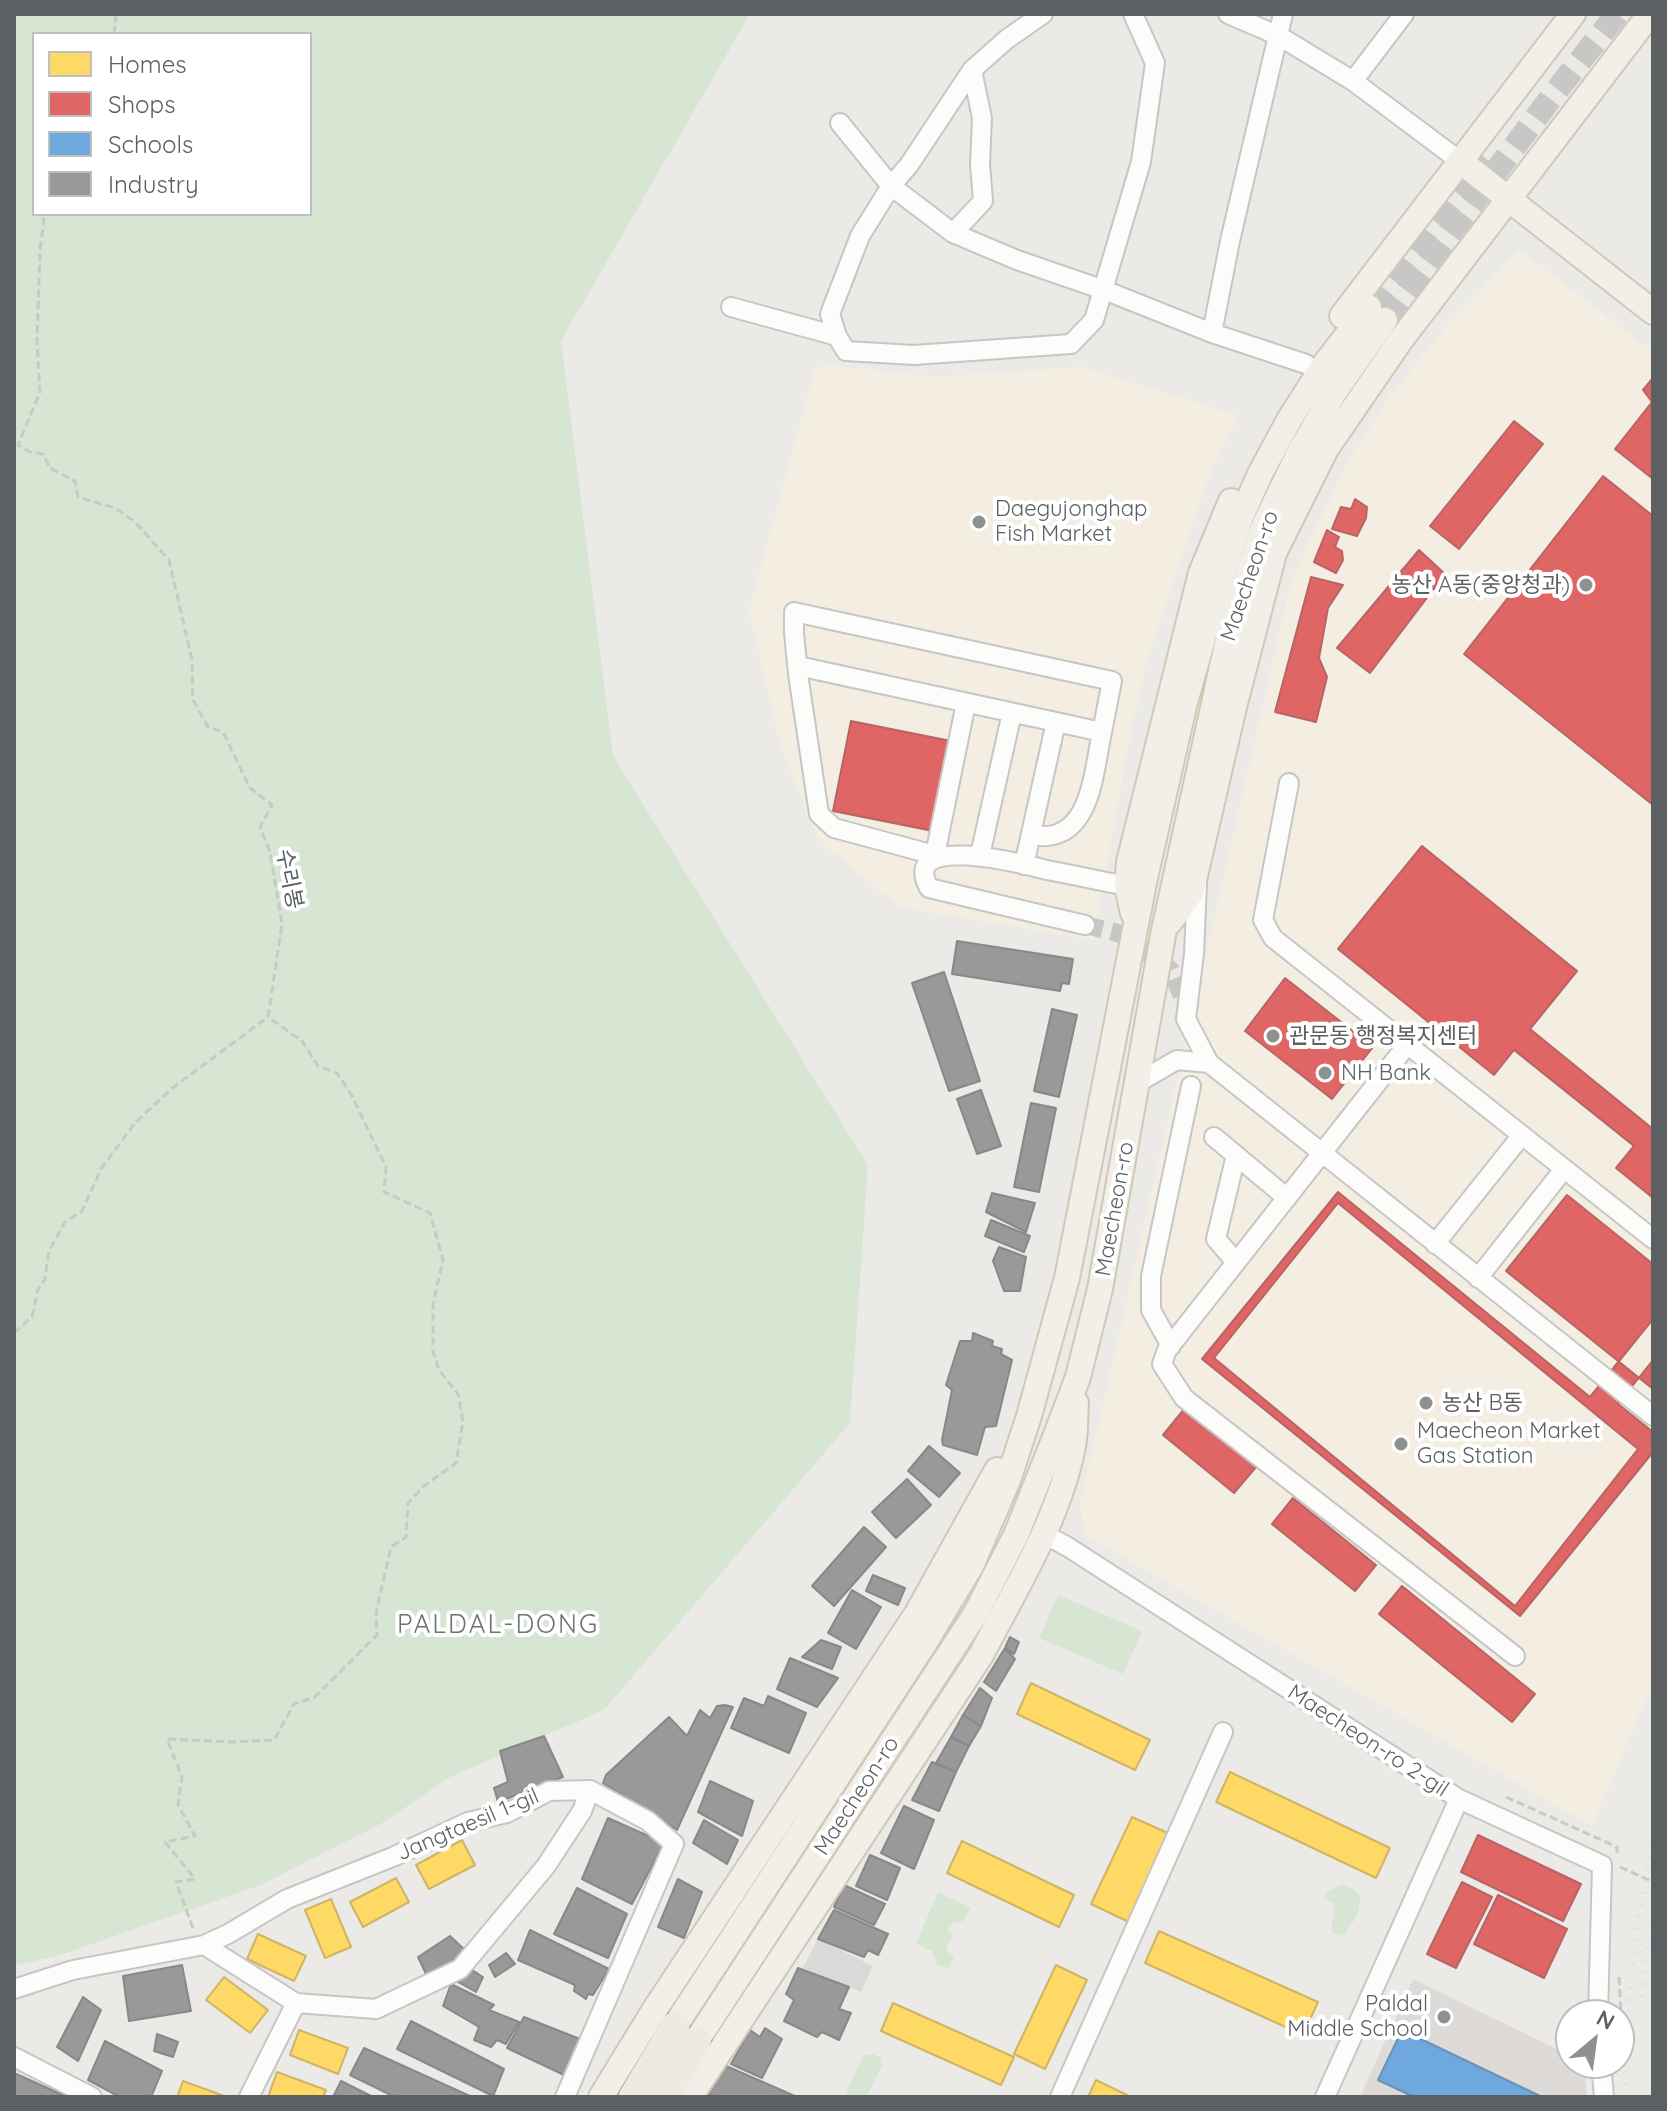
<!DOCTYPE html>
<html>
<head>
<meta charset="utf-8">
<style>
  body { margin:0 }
  #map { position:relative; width:1667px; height:2111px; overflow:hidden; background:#ebeae7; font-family:Quicksand,sans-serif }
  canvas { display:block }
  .frame { position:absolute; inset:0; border:16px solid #5c6063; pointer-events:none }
  .legend { position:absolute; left:32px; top:32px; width:280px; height:184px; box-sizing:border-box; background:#fff; border:2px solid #bebfc1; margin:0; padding:10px 14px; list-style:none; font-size:24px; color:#5c6063 }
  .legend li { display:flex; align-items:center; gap:16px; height:40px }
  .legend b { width:40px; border:2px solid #bebfc1 }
  .north { position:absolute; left:1555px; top:1999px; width:80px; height:80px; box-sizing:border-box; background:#fff; border:2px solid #bebfc1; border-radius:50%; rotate:29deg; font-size:22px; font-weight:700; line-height:32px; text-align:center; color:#5c6063 }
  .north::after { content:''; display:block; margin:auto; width:28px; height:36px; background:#8e9091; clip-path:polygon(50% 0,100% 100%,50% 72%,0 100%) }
</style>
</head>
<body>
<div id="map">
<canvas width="1667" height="2111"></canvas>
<div class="frame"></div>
<ul class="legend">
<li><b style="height:22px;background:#ffd966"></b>Homes</li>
<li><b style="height:22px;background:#e06666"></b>Shops</li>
<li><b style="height:22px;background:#6fa8dc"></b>Schools</li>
<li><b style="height:22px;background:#999"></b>Industry</li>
</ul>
<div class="north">N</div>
</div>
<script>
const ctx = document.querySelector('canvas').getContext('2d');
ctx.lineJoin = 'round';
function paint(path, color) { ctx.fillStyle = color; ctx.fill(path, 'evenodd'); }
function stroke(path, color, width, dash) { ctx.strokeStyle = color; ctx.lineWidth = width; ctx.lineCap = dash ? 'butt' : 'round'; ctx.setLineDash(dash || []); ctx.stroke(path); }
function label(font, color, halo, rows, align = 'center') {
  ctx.font = font + ' Quicksand,"Noto Sans KR",sans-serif'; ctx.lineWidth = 8; ctx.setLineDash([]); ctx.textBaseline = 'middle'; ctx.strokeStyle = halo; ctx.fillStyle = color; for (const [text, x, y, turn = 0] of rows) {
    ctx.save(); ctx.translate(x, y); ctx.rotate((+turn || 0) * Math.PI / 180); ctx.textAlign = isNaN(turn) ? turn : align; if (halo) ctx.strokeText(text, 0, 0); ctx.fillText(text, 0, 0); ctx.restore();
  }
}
const commercial = new Path2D(`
  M1520,250L1653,352V1682L1592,1826L1085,1535L1080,1505L1292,578L1348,462L1390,396L1455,316Z
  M830,365L937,377L1081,367L1238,415L1208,479L1146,663L1126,756L1094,940L899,907L817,838L779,740L749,610L815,369Z`);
const industrial = new Path2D(`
  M818,1939L873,1966L861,1992L803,1968Z`);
const education = new Path2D(`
  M1413,1979L1571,2056V2063H1584L1587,2097H1360Z`);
const green = new Path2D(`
  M14,14H750L561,341L613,756L868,1165L850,1423L604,1710L450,1777L384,1822L261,1885L57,1956L14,1966ZM34,34H310V214H34Z
  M1058,1595L1142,1631L1123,1674L1039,1638Z
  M1342,1885L1355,1890L1361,1898L1357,1916L1343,1936L1332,1933C1331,1922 1336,1913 1333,1902L1324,1899L1327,1891Z
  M938,1892L971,1908L963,1921L953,1923L947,1931L953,1935L946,1950L954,1957L949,1968L937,1965L932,1951L916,1944Z
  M873,2054L881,2058L882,2066L866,2097H844L863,2056Z`);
const homes = new Path2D(`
  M1031,1683L1150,1740L1135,1770L1017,1714Z
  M1230,1772L1390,1848L1376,1878L1216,1802Z
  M1132,1817L1170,1834L1129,1922L1091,1904Z
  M462,1840L475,1865L429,1889L416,1865Z
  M962,1841L1074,1895L1059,1927L947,1873Z
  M396,1878L409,1902L363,1927L350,1902Z
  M331,1899L351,1947L325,1958L305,1910Z
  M1159,1931L1318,2002L1303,2035L1145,1963Z
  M258,1934L306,1956L294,1981L247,1959Z
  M1056,1965L1087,1980L1045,2069L1014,2054Z
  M224,1977L268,2010L250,2033L206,2000Z
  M893,2003L1014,2057L1001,2085L881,2031Z
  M299,2030L348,2048L338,2074L290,2055Z
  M277,2072L326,2090L323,2097H268Z
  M1096,2080L1131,2097H1088Z
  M183,2081L227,2097H177Z`);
const shops = new Path2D(`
  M1653,378V479L1615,449L1652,402L1643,390Z
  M1514,421L1543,444L1459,549L1430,526Z
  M1603,476L1653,516V805L1464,654Z
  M1355,499L1367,507L1366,518L1357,536L1332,529L1341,507L1351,509Z
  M1327,530L1339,537L1335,547L1342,551L1343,560L1336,573L1314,562Z
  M1419,550L1445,574L1370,673L1337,648Z
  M1311,577L1343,585L1328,608L1319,658L1327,677L1316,722L1275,712Z
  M851,721L951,741L933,831L833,811Z
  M1422,846L1577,971L1530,1029L1653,1129V1198L1616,1168L1634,1146L1514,1050L1494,1075L1338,949Z
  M1285,978L1373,1047L1332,1099L1245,1031Z
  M1338,1192L1590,1397L1653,1319V1360L1618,1404L1653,1432V1452L1520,1616L1202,1359Z
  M1567,1195L1653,1264V1389L1506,1271Z
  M1338,1203L1638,1449L1515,1606L1214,1358Z
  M1185,1408L1256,1467L1234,1493L1163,1435Z
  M1293,1498L1376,1565L1355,1591L1272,1524Z
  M1402,1586L1535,1694L1512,1722L1379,1614Z
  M1478,1835L1581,1884L1563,1921L1461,1872Z
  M1462,1882L1492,1897L1456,1968L1427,1954Z
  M1498,1895L1567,1929L1544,1978L1474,1944Z`);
const schools = new Path2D(`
  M1402,2030L1540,2096V2097H1414L1378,2080Z`);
const industry = new Path2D(`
  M957,941L1073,959L1069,984L1062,983L1060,991L952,974Z
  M944,972L980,1081L949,1091L912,983Z
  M1052,1009L1077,1015L1059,1097L1034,1091Z
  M981,1090L1001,1146L977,1154L957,1099Z
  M1031,1103L1056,1108L1039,1192L1014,1187Z
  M992,1193L1035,1203L1026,1232L986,1212Z
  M991,1220L1030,1236L1024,1252L985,1236Z
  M999,1247L1026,1257L1020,1291H1004L993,1261Z
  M973,1333L993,1341L992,1346L1002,1349L1001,1354L1012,1360L996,1426L985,1427L977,1455L943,1445L942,1440L952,1390L946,1385L960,1341H972Z
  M929,1446L960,1473L939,1497L908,1471Z
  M907,1479L931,1505L896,1538L872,1512Z
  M864,1527L886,1547L834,1606L812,1586Z
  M873,1575L905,1588L898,1605L866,1591Z
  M852,1590L881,1607L856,1649L828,1633Z
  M1010,1637L1019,1642L1014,1654L1005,1648Z
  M821,1640L841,1647L832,1669L802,1657Z
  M1005,1648L1015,1659L996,1691L984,1682Z
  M790,1658L838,1678L817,1707L777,1689Z
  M980,1688L992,1698L981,1726L963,1715Z
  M768,1696L806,1713L789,1753L731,1728L744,1698L764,1706Z
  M725,1705L733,1707L677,1830L603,1783L606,1775L669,1717L687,1736L700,1710L710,1718L717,1706Z
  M963,1715L981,1726L969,1746L951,1737Z
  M544,1736L563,1777L498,1802L494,1788L508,1782L500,1751Z
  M951,1737L969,1746L956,1772L936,1763Z
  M932,1762L956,1772L939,1811L912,1800Z
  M710,1781L753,1801L742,1836L698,1812Z
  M904,1806L934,1820L914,1869L881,1853Z
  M608,1818L664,1843L632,1904L582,1879Z
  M704,1820L738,1840L727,1864L693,1843Z
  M870,1855L900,1868L887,1900L856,1886Z
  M678,1879L702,1892L684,1938L658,1927Z
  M844,1885L885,1904L874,1925L834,1907Z
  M577,1888L627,1914L608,1958L554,1934Z
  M834,1910L888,1934L878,1955L868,1950L864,1957L818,1939Z
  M530,1930L609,1969L593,1995L588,1994L586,1999L574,1991L575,1985L518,1960Z
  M450,1936L468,1953L457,1965L428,1978L418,1957Z
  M506,1953L515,1964L495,1977L489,1965Z
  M182,1965L191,2011L129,2021L123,1976Z
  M798,1968L849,1987L839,2009L851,2013L839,2040L822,2032L817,2037L784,2021L794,2000L786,1994Z
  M472,1970L483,1977L476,1992L458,1982Z
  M451,1984L494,2005L489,2010L519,2022L506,2044L497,2040L491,2047L474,2040L479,2027L443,2006Z
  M83,1997L101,2010L78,2061L57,2047Z
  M524,2017L580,2039L564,2075L507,2048Z
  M411,2021L504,2069L493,2096L397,2049Z
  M765,2028L782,2039L762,2078L731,2064L750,2030L760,2037Z
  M157,2034L178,2042L173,2057L154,2051Z
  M105,2041L162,2071L151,2097H120L88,2080Z
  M364,2048L472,2097H395L350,2075Z
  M724,2065L797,2097H715L708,2094Z
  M14,2073L63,2095L64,2097H14Z
  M341,2081L373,2097H333Z`);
const minorTunnel = new Path2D(`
  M1085,925L1121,934L1171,970L1189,1013`);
const majorTunnel = new Path2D(`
  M1369,307L1485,158
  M1385,320L1553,95L1617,14`);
const path = new Path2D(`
  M114,34L116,14
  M14,1333L32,1317L38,1289L45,1279L49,1251L65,1222L82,1211L101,1169L135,1123L170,1090L268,1017L282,924L270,852L260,827L272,805L250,788L223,732L208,727L193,700L192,660L169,560L134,521L115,508L78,497L75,481L50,468L43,454L30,452L18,445L40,392L37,341L40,250L44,220L42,214
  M1506,1797L1617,1847V1853
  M1620,1867L1653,1882
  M193,1928L176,1882L195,1879L165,1842L195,1836L178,1805L182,1777L167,1739L232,1742L274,1740L294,1704L315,1697L377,1635L376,1613L391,1547L406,1537L408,1503L424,1486L456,1463L463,1422L458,1394L439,1370L433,1352V1304L443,1260L430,1213L384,1192L386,1167L352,1096L337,1073L318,1066L302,1041L268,1017
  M1619,1977L1622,2031`);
const minor = new Path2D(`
  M1228,14L1279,36L1353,81L1460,161
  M1353,81L1404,14
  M840,123L891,186L953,233L1017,260L1104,290L1212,333L1306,364
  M953,233L983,201L980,164L982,118L972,70
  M731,307L837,336L846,351L914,355L1071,344L1094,320L1141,162L1155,63L1133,14
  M1212,333L1230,241L1283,14
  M837,336L830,314L860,236L891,186L909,165L972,70L1007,39L1043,14
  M798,666L1102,732L1112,681L794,612V633L798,674L819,814L834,828L942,857
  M1289,783L1263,920L1273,938L1653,1239
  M1031,835C1091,846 1093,774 1102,732
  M935,855L966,703
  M980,855L1012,713
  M1024,865L1056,722
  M1197,883L1194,954L1186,1019L1209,1063L1653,1416
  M1085,925L929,888C898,831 1027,865 1047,870C1074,875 1100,881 1127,886
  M1407,1045L1167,1350L1162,1364L1184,1398L1515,1656
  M1137,1083L1177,1060L1209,1063
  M1214,1137L1287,1198
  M1236,1155L1216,1239L1236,1262
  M1435,1244L1522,1135
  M1478,1278L1564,1169
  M1171,1346L1151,1310V1276L1191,1086
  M1042,1533L1068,1547L1459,1799L1325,2097
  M1459,1799L1602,1865L1598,2015
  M204,1945L296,2003L376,2009L460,1969L546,1866L582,1811L590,1790
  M14,1989L73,1970L204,1945L228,1934L287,1899L395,1856L468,1822L507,1813L549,1791L590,1790L648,1821L674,1844L565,2097
  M14,2057L92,2097
  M1601,2063L1604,2097
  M249,2097L296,2003
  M1060,2097L1223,1732`);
const major = new Path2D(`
  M1460,161L1653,312
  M1342,316L1573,14
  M1133,913L1127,886L1129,862L1201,573L1231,501
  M1170,922L1191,893L1234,707L1274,553L1326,449L1400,341L1650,14
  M675,2026L924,1644L972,1564L1008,1480L1029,1416L1067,1278L1145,878L1184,706L1213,603L1239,521L1260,474L1289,420L1324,365L1369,307
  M697,2040L976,1613L1016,1535L1056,1435L1078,1377L1100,1289L1164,930L1231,626L1261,532L1299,453L1335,391L1385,320
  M601,2097L655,2009L916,1615L997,1470
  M690,2097L981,1655C1015,1589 1059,1520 1073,1446C1076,1432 1075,1417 1076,1403`);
const highway = new Path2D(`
  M633,2097L675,2026
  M664,2097L697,2040`);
const rail = new Path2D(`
  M1641,2009L1651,1918
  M1626,2097C1625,2012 1634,1925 1653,1842`);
const markers = [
  [979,522,8,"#8e9091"],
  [1586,585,8,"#8e9091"],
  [1273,1036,8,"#8e9091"],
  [1325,1073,8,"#8e9091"],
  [1426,1403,8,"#8e9091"],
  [1401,1444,8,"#8e9091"],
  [1444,2017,8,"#8e9091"]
];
const poiNames = [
  ["Daegujonghap",995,509],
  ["Fish Market",995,534],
  ["농산 A동(중앙청과)",1570,585,"right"],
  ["관문동 행정복지센터",1289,1036],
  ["NH Bank",1341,1073],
  ["농산 B동",1442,1403],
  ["Maecheon Market",1417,1431],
  ["Gas Station",1417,1456],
  ["Paldal",1428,2004,"right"],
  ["Middle School",1428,2029,"right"]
];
const streetNames = [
  ["Maecheon-ro",1250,576,-71],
  ["수리봉",289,879,79],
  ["Maecheon-ro",1115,1209,-80],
  ["Maecheon-ro 2-gil",1368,1741,33],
  ["Maecheon-ro",857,1796,-57],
  ["Jangtaesil 1-gil",468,1825,-23]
];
const quarterNames = [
  ["PALDAL-DONG",498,1625]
];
paint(commercial, '#f3eee1');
paint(industrial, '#dbd9d7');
paint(education, '#dddad7');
paint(green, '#d7e6d3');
paint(homes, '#ffd966');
stroke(homes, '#ceb565', 2);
paint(shops, '#e06666');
stroke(shops, '#b86465', 2);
paint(schools, '#6fa8dc');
stroke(schools, '#6992b8', 2);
paint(industry, '#999');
stroke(industry, '#878889', 2);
stroke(minorTunnel, '#c7c8c6', 18, [18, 9]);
stroke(majorTunnel, '#c7c8c6', 24, [24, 12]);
stroke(minor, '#c6c6c6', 22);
stroke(major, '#d1c8b7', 28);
stroke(highway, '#c0b097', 32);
stroke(path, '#c6cac8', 3, [8, 4]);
stroke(minor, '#fcfcfb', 18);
stroke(major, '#f2efe8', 24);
stroke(highway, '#eeeae2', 28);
stroke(rail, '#e2e2e2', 6, [2, 10]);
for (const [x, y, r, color] of markers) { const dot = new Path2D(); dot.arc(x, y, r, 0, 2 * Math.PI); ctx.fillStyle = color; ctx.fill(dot); stroke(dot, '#fff', 3); }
label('22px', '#5c6063', '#fff', poiNames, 'left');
label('22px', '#5c6063', '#fff', streetNames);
ctx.letterSpacing = '2px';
label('26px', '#6d7275', '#fff', quarterNames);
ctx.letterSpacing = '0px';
</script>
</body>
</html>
